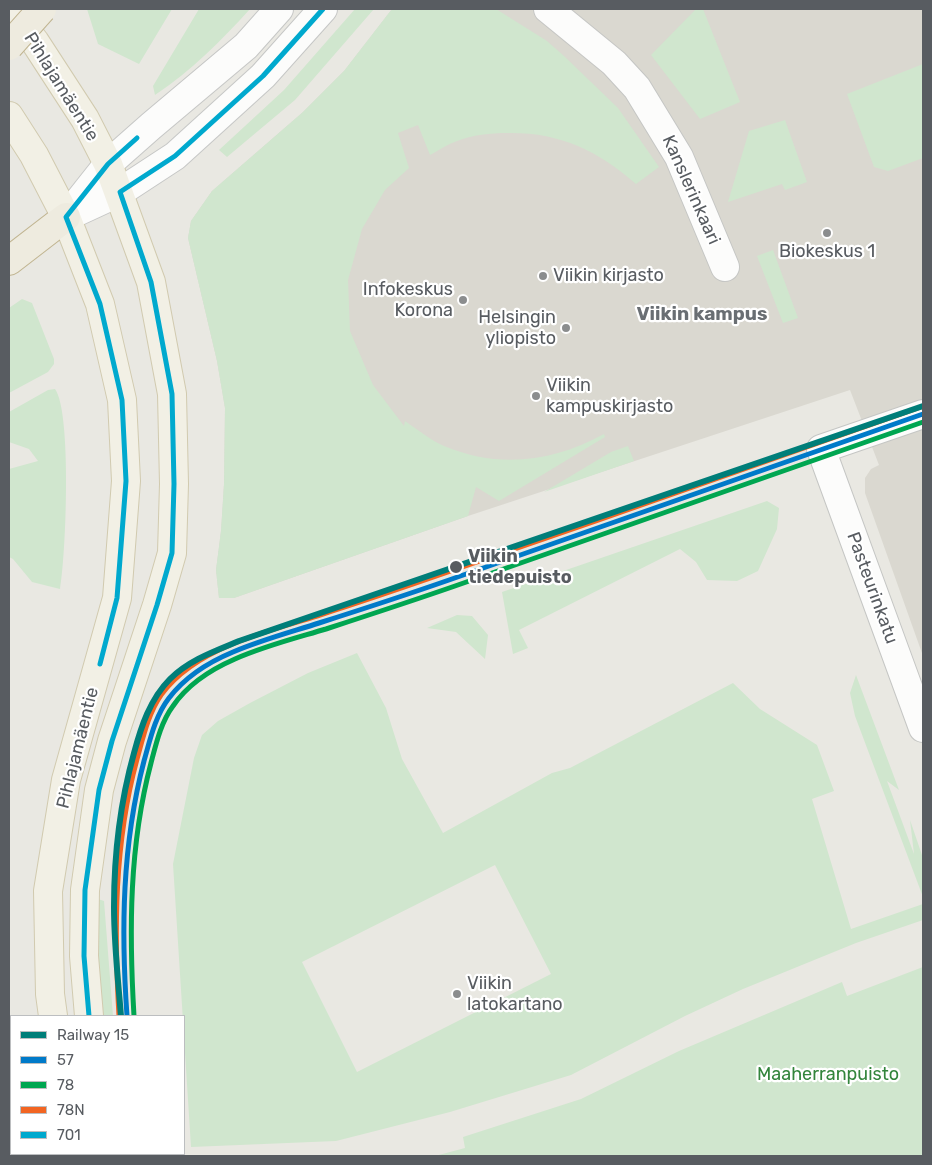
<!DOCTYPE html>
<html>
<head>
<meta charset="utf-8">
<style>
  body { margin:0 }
  #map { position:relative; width:932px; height:1165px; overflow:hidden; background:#e9e8e2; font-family:Rubik,sans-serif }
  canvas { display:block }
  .frame { position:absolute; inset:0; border:10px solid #585c61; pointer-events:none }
  .legend { position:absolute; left:10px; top:1015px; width:175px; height:140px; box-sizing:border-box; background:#fff; border:1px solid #bcbec0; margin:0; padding:6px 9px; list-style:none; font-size:15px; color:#585c61 }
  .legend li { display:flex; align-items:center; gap:10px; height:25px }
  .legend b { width:25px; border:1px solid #bcbec0 }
</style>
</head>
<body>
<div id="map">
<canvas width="932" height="1165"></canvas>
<div class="frame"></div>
<ul class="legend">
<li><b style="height:6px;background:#007e79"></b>Railway 15</li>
<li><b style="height:6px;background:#007ac9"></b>57</li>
<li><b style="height:6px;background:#00a651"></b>78</li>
<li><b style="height:6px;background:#f26522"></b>78N</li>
<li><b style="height:6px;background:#00a9ce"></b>701</li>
</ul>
</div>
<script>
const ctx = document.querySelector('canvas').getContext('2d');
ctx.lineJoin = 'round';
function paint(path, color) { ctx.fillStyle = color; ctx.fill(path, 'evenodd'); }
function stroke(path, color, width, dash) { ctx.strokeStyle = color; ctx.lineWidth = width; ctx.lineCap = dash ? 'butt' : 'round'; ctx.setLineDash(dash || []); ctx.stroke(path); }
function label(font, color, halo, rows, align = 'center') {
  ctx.font = font + ' Rubik,sans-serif'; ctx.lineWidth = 4.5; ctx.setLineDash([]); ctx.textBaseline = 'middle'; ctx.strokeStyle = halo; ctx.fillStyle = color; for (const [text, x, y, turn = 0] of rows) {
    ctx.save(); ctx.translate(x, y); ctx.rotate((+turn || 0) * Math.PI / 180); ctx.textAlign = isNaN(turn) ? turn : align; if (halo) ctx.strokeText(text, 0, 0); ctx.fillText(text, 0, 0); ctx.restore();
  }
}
const education = new Path2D(`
  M392,9H923V656L865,493V478L871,469L879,465L850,390L468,516L234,598H219L216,570L221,531L224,484L225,408L217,361L188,238L191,221L212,191L303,112L344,71Z`);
const green = new Path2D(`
  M87,9H172L139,64L98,44Z
  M199,9H250C221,41 191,71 155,95L153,86Z
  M355,9H374L295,100L227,157L219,150L284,90Z
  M392,9H496L547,41L564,56L618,108L659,167L636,184C597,150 559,132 507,133C491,133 472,135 457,141C448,144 439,150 430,155L418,125L398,133L409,168L385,190L362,229L348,280L350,331L373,385L404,426L405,421C417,429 430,440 444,446C499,469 553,462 604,434L605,437L499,501L476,487L468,516L234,598H219L216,570L221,531L224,484L225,408L217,361L188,238L191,221L212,191L303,112L344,71Z
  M696,9H703L740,102L700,119L651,55Z
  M923,64V158L888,171L874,167L847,94Z
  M785,120L807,182L785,190L782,184L728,202L749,131Z
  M773,250L798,318L783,323L757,256Z
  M22,299L32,303L54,359V364L48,372L9,393V308Z
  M55,389C72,412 66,557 60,589L32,582L13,559L9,557V469L38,461L29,449L9,442V412L48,390Z
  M628,446L634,461L544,492L611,452Z
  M767,501L779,508L777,529L758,571L737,581L707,580L696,562L680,549L519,630L528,648L513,654L502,592Z
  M457,615L472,616L488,635L485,659L456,632L427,628Z
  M357,653L386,708L402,759L443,833L552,773L570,768L733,683L760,709L817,745L834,791L812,799L851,929L923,904V920L856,943L743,989L685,1016L571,1075L450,1112L336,1141L191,1147L173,864L194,758L202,735L218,721L250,703L308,673ZM495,865L551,974L357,1072L302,962Z
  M856,675L899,790L887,781L914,854L910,820L923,858V897L855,716L850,693Z
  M95,898L104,901L113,1016H98Z
  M923,967V1156H435L465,1148L463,1137L581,1099L679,1051L842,982L847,996Z`);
const street = new Path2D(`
  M548,9L614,63L637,88L679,157L725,267
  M923,414L821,449L923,728`);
const secondary = new Path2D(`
  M70,212L108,164L151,126L246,46L279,9
  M66,217L120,192L175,156L263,76L323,9`);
const primary = new Path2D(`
  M9,9L35,42L85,119L108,164L151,282L172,394L174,484L172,553L157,605L112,741L99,790L85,890L84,956L89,1016
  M9,116L34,155L66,217L100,304L122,400L126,481L117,598L66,780L48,891L50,994L53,1016
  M70,1154V1156
  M98,1154L99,1156`);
const highway = new Path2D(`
  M9,261L66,217`);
const highwayBridge = new Path2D(`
  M9,46L42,9`);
const bus1 = new Path2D(`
  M127,1016C121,930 122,845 144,761C150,740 155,716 169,698C185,677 209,662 233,652C261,640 291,632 319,623C363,609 406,595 449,580C607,525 765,469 923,414`);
const bus2 = new Path2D(`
  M134,1016C129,931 129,846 151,763C156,744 161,722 173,706C188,684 212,669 235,659C264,646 296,638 326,629C369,615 412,601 455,586C611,532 767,477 923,422`);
const bus3 = new Path2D(`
  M119,1016C114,930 114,844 137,759C143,738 148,714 161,695C178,672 204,656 230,645C258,633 288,625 317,616C361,602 405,587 448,572C606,518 763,462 921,407`);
const bus4 = new Path2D(`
  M100,664L117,598L126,481L122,400L100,304L66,217L108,164L137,138
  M89,1016L84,956L85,890L99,790L112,741L157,605L172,553L174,484L172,394L151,282L120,192L175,156L263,76L323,9`);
const rail1 = new Path2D(`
  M121,1016C118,980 114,943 114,907C114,855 120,803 134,753C141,727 150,699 170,679C189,660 215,651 239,641L923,406`);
const markers = [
  [827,233,5,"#8b8d8e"],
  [543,276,5,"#8b8d8e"],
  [463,300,5,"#8b8d8e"],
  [566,328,5,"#8b8d8e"],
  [536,396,5,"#8b8d8e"],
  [456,567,7,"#585c61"],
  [457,994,5,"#8b8d8e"]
];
const streetNames = [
  ["Pihlajamäentie",61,87,58],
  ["Kanslerinkaari",691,190,66],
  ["Pasteurinkatu",872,588,70],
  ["Pihlajamäentie",78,748,-76]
];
const poiNames = [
  ["Biokeskus 1",827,252,"center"],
  ["Viikin kirjasto",553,276],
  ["Infokeskus",453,290,"right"],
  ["Korona",453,311,"right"],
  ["Helsingin",556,318,"right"],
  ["yliopisto",556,339,"right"],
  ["Viikin",546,386],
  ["kampuskirjasto",546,407],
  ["Viikin",467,984],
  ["latokartano",467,1005]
];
const stopNames = [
  ["Viikin",468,557],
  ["tiedepuisto",468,578]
];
const parkNames = [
  ["Maaherranpuisto",828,1075]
];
const neighbourhoodNames = [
  ["Viikin kampus",702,315]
];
paint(education, '#dad8d0');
paint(green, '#d0e6ce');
stroke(street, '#c5c6c4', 30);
stroke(secondary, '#c6c7c6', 30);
stroke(primary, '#d1caaf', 30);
stroke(highway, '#c0b490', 30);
stroke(street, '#fcfcfb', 28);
stroke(secondary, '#fcfcfb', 28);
stroke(primary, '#f2f0e5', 28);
stroke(highway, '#eeebdf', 28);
stroke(highwayBridge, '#c0b490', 30, []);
stroke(highwayBridge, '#eeebdf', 28);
stroke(bus1, '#007ac9', 5);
stroke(bus2, '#00a651', 5);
stroke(bus3, '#f26522', 5);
stroke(bus4, '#00a9ce', 5);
stroke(rail1, '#007e79', 6);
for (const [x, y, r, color] of markers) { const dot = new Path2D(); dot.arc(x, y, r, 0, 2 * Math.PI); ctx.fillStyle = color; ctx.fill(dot); stroke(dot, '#fff', 2); }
label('18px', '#585c61', '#fff', streetNames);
label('18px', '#585c61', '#fff', poiNames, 'left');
label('bold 18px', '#585c61', '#fff', stopNames, 'left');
label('18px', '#33853c', '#fff', parkNames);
label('bold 19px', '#696e73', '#fff', neighbourhoodNames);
</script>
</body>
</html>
